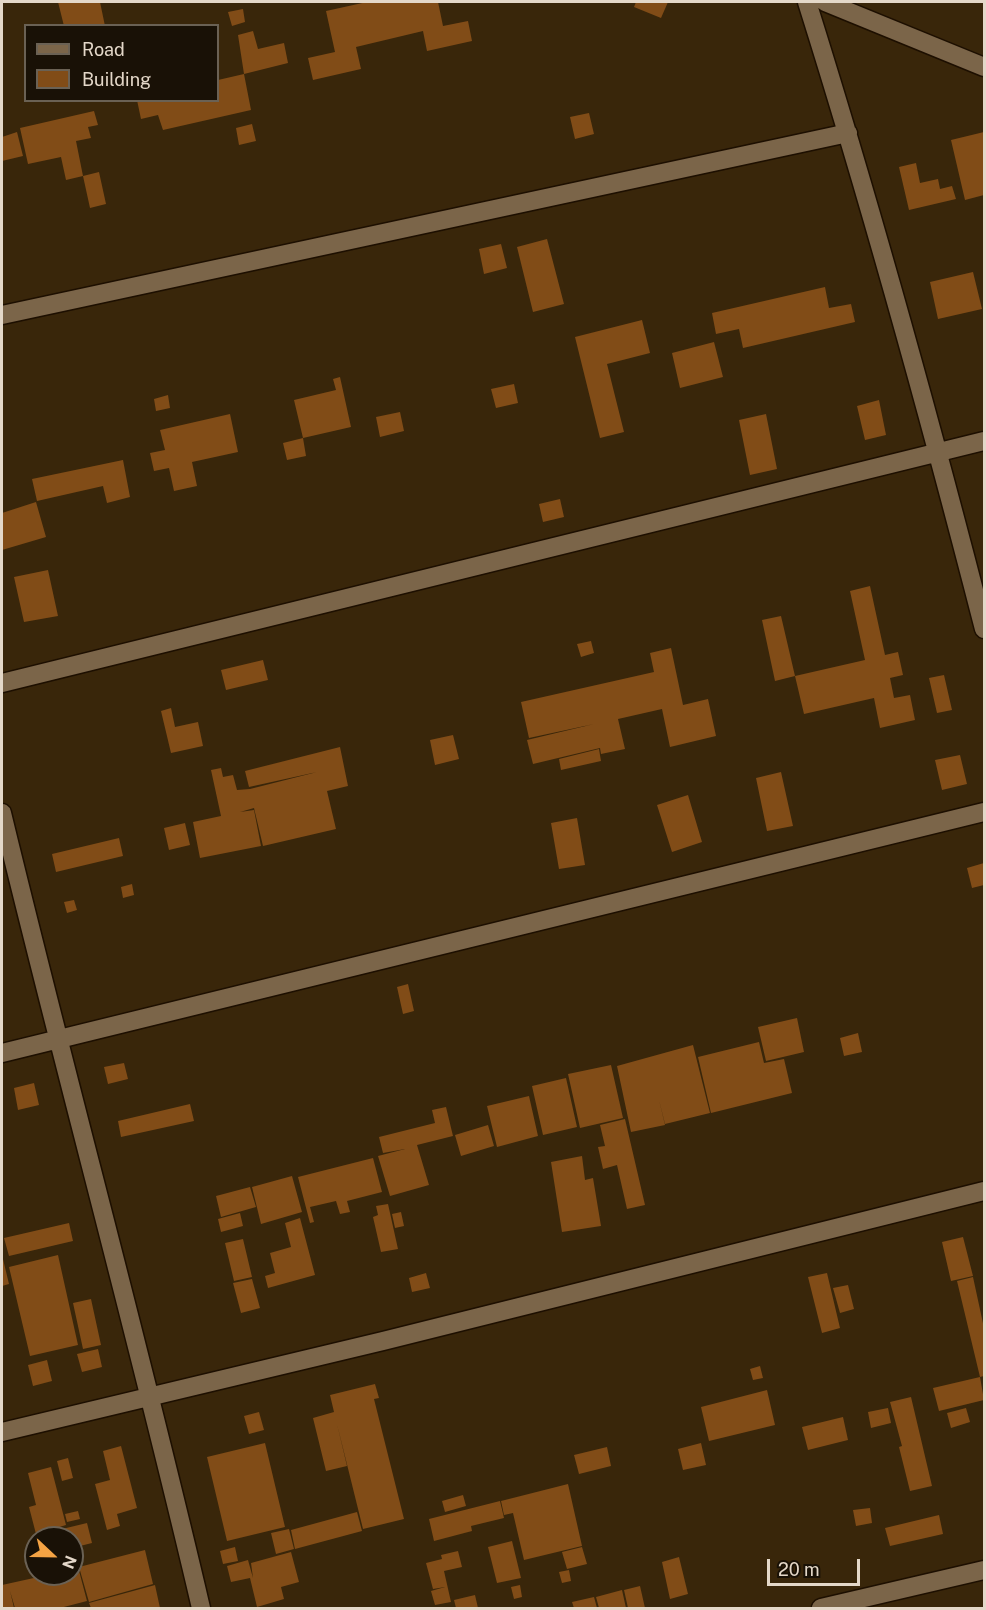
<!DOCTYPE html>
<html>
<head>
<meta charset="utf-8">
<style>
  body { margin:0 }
  #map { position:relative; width:986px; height:1610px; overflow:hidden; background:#39260a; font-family:"Public Sans",sans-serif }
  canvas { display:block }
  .frame { position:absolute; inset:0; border:3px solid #e4d8c9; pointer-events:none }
  .legend { position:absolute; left:24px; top:24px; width:195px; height:78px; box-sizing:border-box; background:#191106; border:2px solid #6a6154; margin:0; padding:8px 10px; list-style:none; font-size:18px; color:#e4d8c9 }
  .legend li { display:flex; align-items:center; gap:12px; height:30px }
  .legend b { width:30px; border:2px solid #6a6154 }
  .north { position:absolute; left:24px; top:1526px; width:60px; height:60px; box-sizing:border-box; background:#191106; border:2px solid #6a6154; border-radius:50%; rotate:112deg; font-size:16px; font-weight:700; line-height:24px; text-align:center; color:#e4d8c9 }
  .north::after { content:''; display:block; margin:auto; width:21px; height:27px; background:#f4a344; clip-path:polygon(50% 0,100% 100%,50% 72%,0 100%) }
  .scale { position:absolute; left:767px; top:1559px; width:93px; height:27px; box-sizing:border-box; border:3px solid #e4d8c9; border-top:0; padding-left:8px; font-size:18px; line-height:21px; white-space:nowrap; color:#e4d8c9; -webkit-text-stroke:4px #191106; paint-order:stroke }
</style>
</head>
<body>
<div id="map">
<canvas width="986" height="1610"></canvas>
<div class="frame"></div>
<ul class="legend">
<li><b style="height:8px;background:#7b6549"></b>Road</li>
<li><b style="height:16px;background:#814c17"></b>Building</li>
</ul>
<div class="north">N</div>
<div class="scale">20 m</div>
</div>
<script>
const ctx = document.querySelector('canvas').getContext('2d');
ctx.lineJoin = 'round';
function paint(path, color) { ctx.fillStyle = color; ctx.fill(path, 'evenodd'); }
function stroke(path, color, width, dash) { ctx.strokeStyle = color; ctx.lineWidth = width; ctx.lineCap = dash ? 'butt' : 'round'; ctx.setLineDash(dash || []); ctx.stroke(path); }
const building = new Path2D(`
  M58,2H100L105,26H64Z
  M367,2H438L443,26L468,21L472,41L427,51L423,31L356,47L361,69L313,80L308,58L335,52L326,11Z
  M636,2H668L661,18L634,7Z
  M243,9L245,22L232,26L228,12Z
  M253,31L258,49L284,43L288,63L244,74L238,35Z
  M244,74L251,110L163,130L158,115L141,119L137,100H218V80Z
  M94,111L98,125L88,127L91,138L76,141L83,176L66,180L61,157L28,164L20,128Z
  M589,113L594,134L575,139L570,117Z
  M252,124L256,141L239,145L236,128Z
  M17,132L23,156L2,161V137Z
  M984,132V195L965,200L951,140Z
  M916,163L920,183L938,179L940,189L952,186L956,199L909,210L899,167Z
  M99,172L106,204L90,208L83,176Z
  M547,239L564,304L533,312L517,247Z
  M501,244L507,268L484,274L479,249Z
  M973,272L982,309L938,319L930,282Z
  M825,287L829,308L851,304L855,322L743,348L739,329L716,334L712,313Z
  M642,320L650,353L607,364L624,432L600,438L575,337Z
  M714,342L723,377L680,388L672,353Z
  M340,377L351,427L303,438L294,400L336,390L333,379Z
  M514,384L518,403L496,408L491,389Z
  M168,395L170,408L156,411L154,399Z
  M879,400L886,435L865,440L857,406Z
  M400,412L404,431L380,437L376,417Z
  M230,414L238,452L192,462L197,486L174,491L169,468L154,471L150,453L165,450L160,430Z
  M766,414L777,469L750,475L739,420Z
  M303,438L306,456L287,460L283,443Z
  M123,460L130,497L107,503L103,486L37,501L32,479Z
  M560,499L564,517L543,522L539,504Z
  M36,502L46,537L2,550V513Z
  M48,570L58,616L24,622L14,577Z
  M870,586L885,655L898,652L903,675L890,678L894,698L910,695L915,720L880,728L874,698L804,714L795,676L865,660L850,591Z
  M781,616L795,676L775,681L762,620Z
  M591,641L594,653L581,657L577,644Z
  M671,648L683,705L708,699L716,736L670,747L662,709L618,719L625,749L601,754L600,748L533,764L527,740L594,724L529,738L521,702L654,672L650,653Z
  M263,660L268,680L226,690L221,670Z
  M944,675L952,710L937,713L929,678Z
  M171,708L175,727L198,722L203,746L171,753L161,711Z
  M453,735L459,759L435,765L430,740Z
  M340,747L348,786L327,791L336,829L263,846L254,808L240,812L254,810L261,846L200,858L193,822L221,816L211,770L221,768L223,777L233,775L237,790L250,789L317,772L249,787L245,771Z
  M599,749L601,761L561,770L559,759Z
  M960,755L967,784L942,790L935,760Z
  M781,772L793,826L767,831L756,778Z
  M688,795L702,842L672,852L657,805Z
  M577,818L585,865L559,869L551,823Z
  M185,823L190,845L169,850L164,828Z
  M119,838L123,856L56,872L52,854Z
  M984,863V885L972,888L967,868Z
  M132,884L134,895L123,898L121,887Z
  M74,900L77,910L67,913L64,902Z
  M408,984L414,1011L403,1014L397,987Z
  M797,1018L804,1052L766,1061L758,1027Z
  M858,1033L862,1052L844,1056L840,1038Z
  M759,1042L764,1063L784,1059L792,1093L711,1113L698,1057Z
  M693,1045L710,1113L665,1124L659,1100L665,1125L631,1132L617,1066Z
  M124,1063L128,1079L108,1084L104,1067Z
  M611,1065L623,1118L580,1128L568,1074Z
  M566,1078L577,1127L543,1135L532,1086Z
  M34,1083L39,1105L18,1110L14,1088Z
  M529,1096L538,1136L497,1147L487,1106Z
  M190,1104L194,1121L121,1137L118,1121Z
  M446,1107L453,1136L417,1145L429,1185L390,1196L378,1156L405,1149L383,1153L379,1137L435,1123L432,1110Z
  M625,1119L645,1205L627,1209L617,1165L603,1169L598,1147L605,1146L600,1125Z
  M488,1125L494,1146L461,1156L455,1135Z
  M582,1156L585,1180L593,1178L601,1226L562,1232L551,1162Z
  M373,1158L382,1192L347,1201L350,1212L340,1214L336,1201L310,1207L314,1222L310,1223L298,1177Z
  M292,1176L302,1212L261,1224L252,1187Z
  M250,1187L256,1207L221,1217L216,1196Z
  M388,1204L398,1249L381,1252L373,1217L378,1215L376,1206Z
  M401,1212L404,1226L395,1228L392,1214Z
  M240,1213L243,1226L221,1232L218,1219Z
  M300,1218L315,1275L268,1288L265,1276L275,1273L270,1253L291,1247L285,1223Z
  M69,1223L73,1241L9,1256L4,1238Z
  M963,1237L973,1276L951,1281L942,1242Z
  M243,1239L252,1277L234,1281L225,1243Z
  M2,1255L9,1284L2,1286Z
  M58,1255L78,1345L30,1356L9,1267Z
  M426,1273L430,1288L412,1292L409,1278Z
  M827,1273L840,1328L822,1333L808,1277Z
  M973,1277L984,1328V1376L980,1377L957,1281Z
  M252,1279L260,1308L241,1313L233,1283Z
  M848,1285L854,1309L840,1313L833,1288Z
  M91,1299L101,1345L83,1349L73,1303Z
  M98,1349L102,1367L82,1372L77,1354Z
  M47,1360L52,1381L33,1386L28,1365Z
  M760,1366L763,1378L753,1380L750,1369Z
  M980,1377L984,1400L939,1411L933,1388Z
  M375,1384L379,1398L374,1399L404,1519L363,1529L337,1424L347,1466L326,1471L313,1418L334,1412L330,1395Z
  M767,1390L775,1425L709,1441L701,1407Z
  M911,1397L932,1486L910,1491L899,1447L902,1446L890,1402Z
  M888,1408L891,1423L871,1428L868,1412Z
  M966,1408L970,1422L951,1428L947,1413Z
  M259,1412L264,1430L249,1434L244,1416Z
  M843,1417L848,1440L808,1450L802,1427Z
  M265,1443L285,1527L227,1541L207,1457Z
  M701,1443L706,1465L683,1470L678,1449Z
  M121,1446L137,1508L117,1514L120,1526L107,1530L95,1484L110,1480L103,1451Z
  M607,1447L611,1466L579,1474L574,1455Z
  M68,1458L73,1478L62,1481L57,1461Z
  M51,1467L66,1525L36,1534L29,1507L36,1505L28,1473Z
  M568,1484L582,1546L524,1560L513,1513L504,1515L501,1501Z
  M463,1495L466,1506L445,1512L442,1501Z
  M500,1501L504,1518L471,1526L472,1531L434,1541L429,1519Z
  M870,1508L872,1523L856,1526L853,1510Z
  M78,1511L80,1519L67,1522L65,1514Z
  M357,1512L362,1531L295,1549L291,1530Z
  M939,1515L943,1534L890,1546L885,1528Z
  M87,1523L92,1543L72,1548V1538H60L58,1530Z
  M289,1529L294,1549L276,1554L271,1533Z
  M57,1530L59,1538H40L39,1534Z
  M512,1541L521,1578L497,1583L488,1547Z
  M235,1547L238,1561L223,1564L220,1551Z
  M582,1547L587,1564L567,1569L562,1552Z
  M145,1550L153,1584L89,1602L79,1567Z
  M458,1551L462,1567L444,1571L451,1602L435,1605L431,1591L445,1587L433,1589L426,1563L442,1559L441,1555Z
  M291,1552L299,1582L281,1587L284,1599L257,1607L250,1578L231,1582L227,1566L248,1560L253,1578L251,1563Z
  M679,1557L688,1594L670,1599L662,1562Z
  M78,1567L87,1601L60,1608H15L10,1591L14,1608H2V1585L52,1574H72V1569Z
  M569,1570L571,1581L562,1583L559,1572Z
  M155,1585L160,1608H91L89,1603Z
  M520,1585L522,1597L514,1599L511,1587Z
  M640,1586L645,1608H628L624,1590Z
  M622,1590L626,1608H599L596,1597Z
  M475,1595L478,1608H456L454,1600Z
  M594,1597L597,1608H574L572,1602Z`);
const street = new Path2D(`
  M807,2C872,209 930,419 984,629
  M825,2L984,67
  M2,315L848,133
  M2,683L984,441
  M2,813C66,1078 139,1342 201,1608
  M2,1053L984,812
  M2,1432L383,1341L984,1191
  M821,1608L984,1570`);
paint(building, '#814c17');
stroke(street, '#1d0f00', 21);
stroke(street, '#7b6549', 18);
</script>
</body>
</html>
